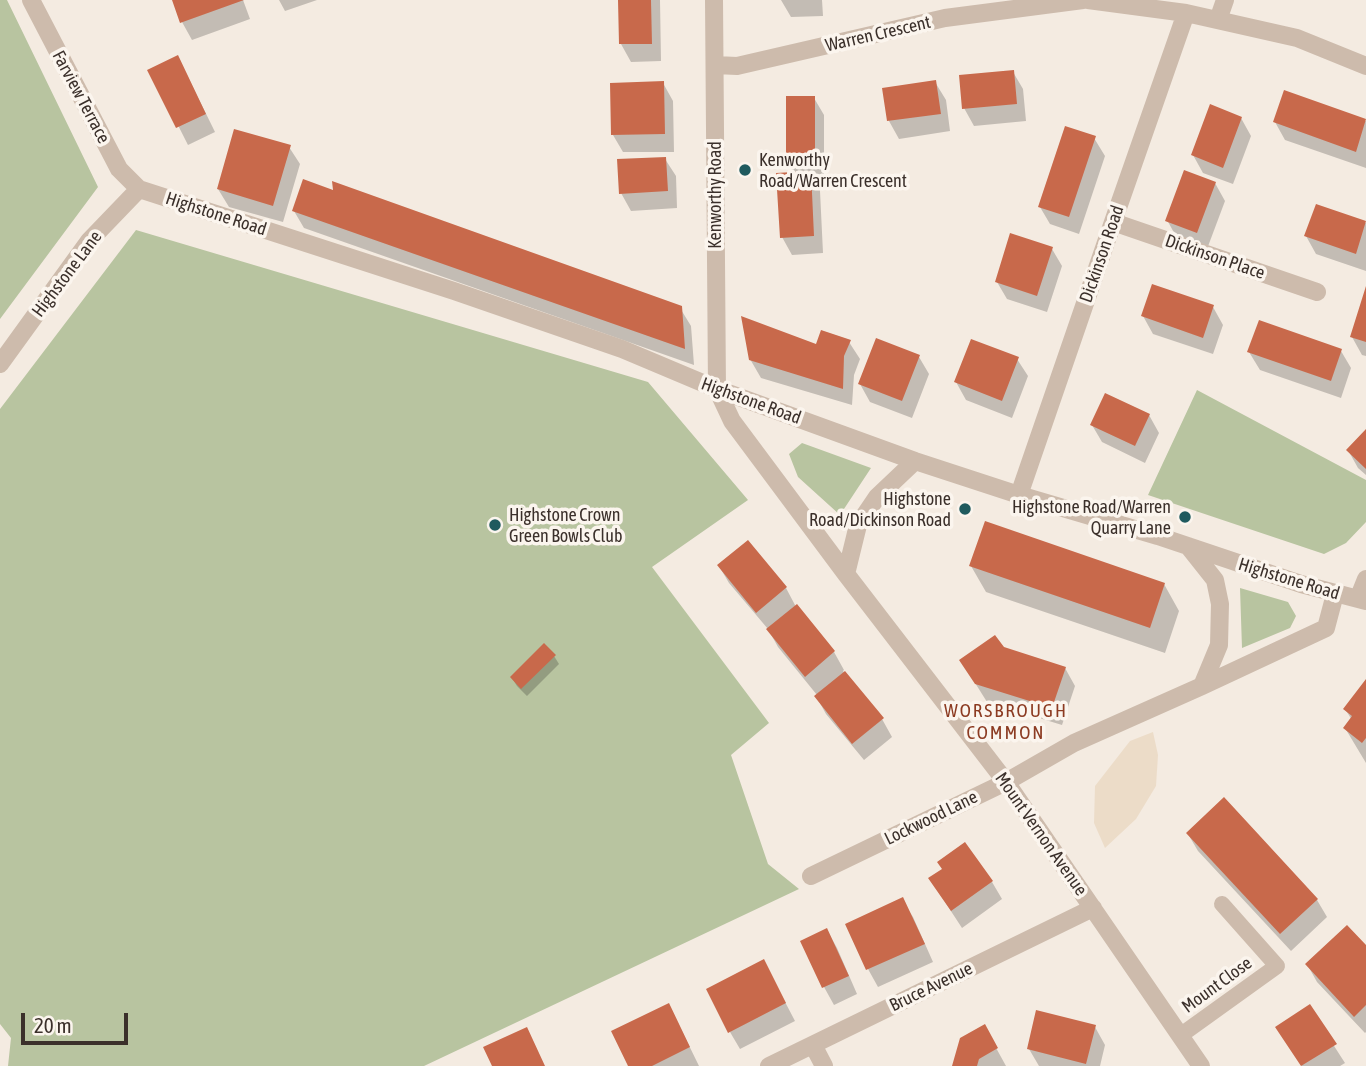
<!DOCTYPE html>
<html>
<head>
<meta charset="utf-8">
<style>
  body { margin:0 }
  #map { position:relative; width:1366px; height:1066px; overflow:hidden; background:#f4ebe1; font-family:"Asap Condensed",sans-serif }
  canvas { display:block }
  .scale { position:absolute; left:21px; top:1013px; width:107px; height:32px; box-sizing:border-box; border:4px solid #3b302b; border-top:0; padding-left:9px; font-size:21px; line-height:24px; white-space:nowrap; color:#3b302b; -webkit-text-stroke:5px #fbf5ee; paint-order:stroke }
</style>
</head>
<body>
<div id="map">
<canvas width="1366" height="1066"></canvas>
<div class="scale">20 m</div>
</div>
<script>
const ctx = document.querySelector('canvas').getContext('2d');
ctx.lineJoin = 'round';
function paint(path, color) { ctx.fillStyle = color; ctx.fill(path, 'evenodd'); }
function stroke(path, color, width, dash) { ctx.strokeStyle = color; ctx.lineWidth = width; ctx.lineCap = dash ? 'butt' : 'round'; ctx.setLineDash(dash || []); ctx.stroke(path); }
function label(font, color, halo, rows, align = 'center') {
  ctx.font = font + ' "Asap Condensed",sans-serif'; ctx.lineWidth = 7; ctx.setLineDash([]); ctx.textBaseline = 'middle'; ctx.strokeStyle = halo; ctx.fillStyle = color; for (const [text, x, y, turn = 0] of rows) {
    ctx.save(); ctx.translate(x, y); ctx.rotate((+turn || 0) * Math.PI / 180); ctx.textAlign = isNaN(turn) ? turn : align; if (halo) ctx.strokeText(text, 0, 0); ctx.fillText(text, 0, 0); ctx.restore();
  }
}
const green = new Path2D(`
  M0,0H7L98,187L0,319Z
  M136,230L648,382L748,500L652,567L769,723L731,755L768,864L799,889L424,1066H8L11,1038L0,1024V409Z
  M1197,390L1366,480V522L1346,543L1324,554L1148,495Z
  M802,443L871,468L840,515L798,477L789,454Z
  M1240,588L1288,602L1296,616L1290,628L1242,648Z`);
const plaza = new Path2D(`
  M1153,732L1158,755L1156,786L1136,819L1105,848L1094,823L1095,786L1130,741Z`);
const shadow = new Path2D(`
  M173,0H243L250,19L192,40L182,22Z
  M279,0H317L285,11Z
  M619,0H660L661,61L631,62L621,44Z
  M781,0H822L823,16L791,17Z
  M150,70L187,75L215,132L188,145Z
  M1013,72L1023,89L1026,121L974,126L964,108Z
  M935,82L946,100L950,131L899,139L889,121L884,89Z
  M663,83L673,101L674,152H623L613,135Z
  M1285,93L1366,121V168L1285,140L1275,122Z
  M814,98L824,115V181H814L820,191L823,253L792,255L782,237L794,174L788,163Z
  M1241,118L1251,136L1233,184L1203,173L1193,155Z
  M1094,138L1105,156L1079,234L1050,224L1040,207Z
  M289,147L300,164L283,222L229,207L218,189Z
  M665,159L676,176L677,208L631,211L621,193Z
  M1215,183L1225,201L1207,249L1177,238L1167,220Z
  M1317,206L1366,223V271L1316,254L1306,236Z
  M294,211L680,308L691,326L694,365L304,228Z
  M1052,249L1062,266L1047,312L1007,299L997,282Z
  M1366,291V356L1362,355L1352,337Z
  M1213,307L1223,325L1213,354L1153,334L1143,316Z
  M849,342L860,359L854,375L852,405L761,378L750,359Z
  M1341,351L1351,368L1341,398L1260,370L1249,352Z
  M919,357L929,374L912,418L870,402L860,384Z
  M1017,359L1028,376L1012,418L966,400L956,382Z
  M1149,415L1159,433L1145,463L1102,442L1092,425Z
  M1366,432V475L1358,468L1348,450Z
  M747,542L786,588L795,605L834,652L844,670L843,671L882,719L892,737L864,760L826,714L816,696L817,695L778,647L768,629L729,583L719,566Z
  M971,566L1164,584L1179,611L1165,653L986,592Z
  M1002,649L1065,668L1075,686L1062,725L987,702L972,678Z
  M554,656L559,664L527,696L517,686L512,678Z
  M1366,682V763L1345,728L1352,720L1345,709Z
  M1188,834L1317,900L1327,917L1291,951L1198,851Z
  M930,879L992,882L1002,899L962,928Z
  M902,900L913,917L933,962L878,987L868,969L847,924Z
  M827,930L837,948L857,994L834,1005L824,987Z
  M1366,948V1032L1365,1033L1317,982L1307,964Z
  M773,979L795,1021L740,1049L730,1032Z
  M1309,1007L1345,1063L1340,1066H1302L1288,1045Z
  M678,1023L699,1066H630Z
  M984,1026L1006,1066H954Z
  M1095,1027L1105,1045L1100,1066H1039L1029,1049Z`);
const building = new Path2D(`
  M172,0H244L180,23Z
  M618,0H651L652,44H619Z
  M178,55L206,114L176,128L147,70Z
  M1014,70L1017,104L962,109L959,75Z
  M936,80L941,114L887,121L882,88Z
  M664,81L665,134L611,135L610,83Z
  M1284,90L1366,119L1356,152L1273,122Z
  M786,96H815V164H786Z
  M1210,104L1242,117L1223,168L1191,155Z
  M1065,126L1096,136L1069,217L1038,207Z
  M234,129L291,145L273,206L217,189Z
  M666,157L668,191L619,194L617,159Z
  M1184,170L1216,182L1197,233L1165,221Z
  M811,171L814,236L780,238L776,173Z
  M303,179L333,190L332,181L682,306L685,349L292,211Z
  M1316,204L1366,221L1356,254L1304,236Z
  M1010,233L1053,247L1037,296L995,282Z
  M1152,284L1214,305L1203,338L1141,316Z
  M1366,286V342L1350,337Z
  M741,316L816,344L821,330L851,340L844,356L843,389L749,360Z
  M1259,320L1342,349L1331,381L1247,352Z
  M876,338L920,355L902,401L858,384Z
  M971,339L1019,357L1002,401L954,382Z
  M1105,393L1150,414L1135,446L1090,425Z
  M1366,429V469L1346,450Z
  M985,521L1165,583L1150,628L969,566Z
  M748,540L787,587L756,613L717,565Z
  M797,604L835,651L805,677L766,629Z
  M995,635L1004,647L1066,667L1052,708L975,684L959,660Z
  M544,643L556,655L521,689L510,677Z
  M845,671L884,718L852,744L814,696Z
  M1366,679V738L1362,743L1343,728L1352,716L1343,709Z
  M1224,797L1318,899L1280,934L1186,833Z
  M965,842L993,881L951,911L928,878L942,869L937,862Z
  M903,897L925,944L866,970L845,924Z
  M1347,925L1366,945V1005L1354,1017L1305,964Z
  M827,928L849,976L822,988L800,941Z
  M764,959L786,1003L728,1033L706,989Z
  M669,1003L690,1047L652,1066H628L611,1031Z
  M1310,1004L1337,1044L1301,1066L1275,1027Z
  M1036,1010L1096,1025L1086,1064L1027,1049Z
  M985,1024L998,1048L979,1059L977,1066H952L960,1038Z
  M527,1027L545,1066H492L483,1047Z`);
const lane = new Path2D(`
  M1181,1035L1277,966L1222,904`);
const street = new Path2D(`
  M31,0L119,169L139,189L454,291L622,349L717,389L915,461L1019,495L1158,536L1301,584L1366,601
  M714,0L717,389L732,421L846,574L1006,782L1201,1066
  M1088,0L1186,13L1297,38L1366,66
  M1218,20L1225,0
  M715,65L737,66L945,18L1083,0
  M1113,222L1317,292
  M0,364L89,241L139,189
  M1019,495L1113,222L1186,13
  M1188,546L1215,580L1220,604L1219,645L1202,686
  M846,574L858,525L877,497L915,461
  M1358,599L1366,579
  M811,876L1006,782L1074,743L1202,686L1326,628L1335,594
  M813,1045L824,1066
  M769,1066L1093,908`);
const markers = [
  [745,170,7,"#1f5a5e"],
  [965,509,7,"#1f5a5e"],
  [1185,517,7,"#1f5a5e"],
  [495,525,7,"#1f5a5e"]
];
const streetNames = [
  ["Warren Crescent",878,34,-13],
  ["Farview Terrace",81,97,62],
  ["Kenworthy Road",715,195,-90],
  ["Highstone Road",216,214,18],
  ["Dickinson Road",1102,254,-71],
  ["Dickinson Place",1215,257,19],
  ["Highstone Lane",67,274,-53],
  ["Highstone Road",751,401,20],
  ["Highstone Road",1289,579,17],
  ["Lockwood Lane",931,818,-26],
  ["Mount Vernon Avenue",1041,834,55],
  ["Mount Close",1217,985,-36],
  ["Bruce Avenue",931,987,-26]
];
const poiNames = [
  ["Kenworthy",759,160],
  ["Road/Warren Crescent",759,181],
  ["Highstone",951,499,"right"],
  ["Road/Dickinson Road",951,520,"right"],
  ["Highstone Road/Warren",1171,507,"right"],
  ["Quarry Lane",1171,528,"right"],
  ["Highstone Crown",509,515],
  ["Green Bowls Club",509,536]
];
const neighbourhoodNames = [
  ["WORSBROUGH",1006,711],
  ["COMMON",1006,733]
];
paint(green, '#b8c4a0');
paint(plaza, '#ecdcc8');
paint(shadow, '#0003');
paint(building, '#c8694b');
stroke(lane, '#cdbbac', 16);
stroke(street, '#cdbbac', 18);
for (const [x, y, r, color] of markers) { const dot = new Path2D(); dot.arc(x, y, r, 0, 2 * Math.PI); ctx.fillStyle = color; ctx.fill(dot); stroke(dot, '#fbf5ee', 2.5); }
label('18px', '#3b302b', '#fbf5ee', streetNames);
label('18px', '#3b302b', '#fbf5ee', poiNames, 'left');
ctx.letterSpacing = '2px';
label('19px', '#8c3b22', '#fbf5ee', neighbourhoodNames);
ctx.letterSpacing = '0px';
</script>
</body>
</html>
